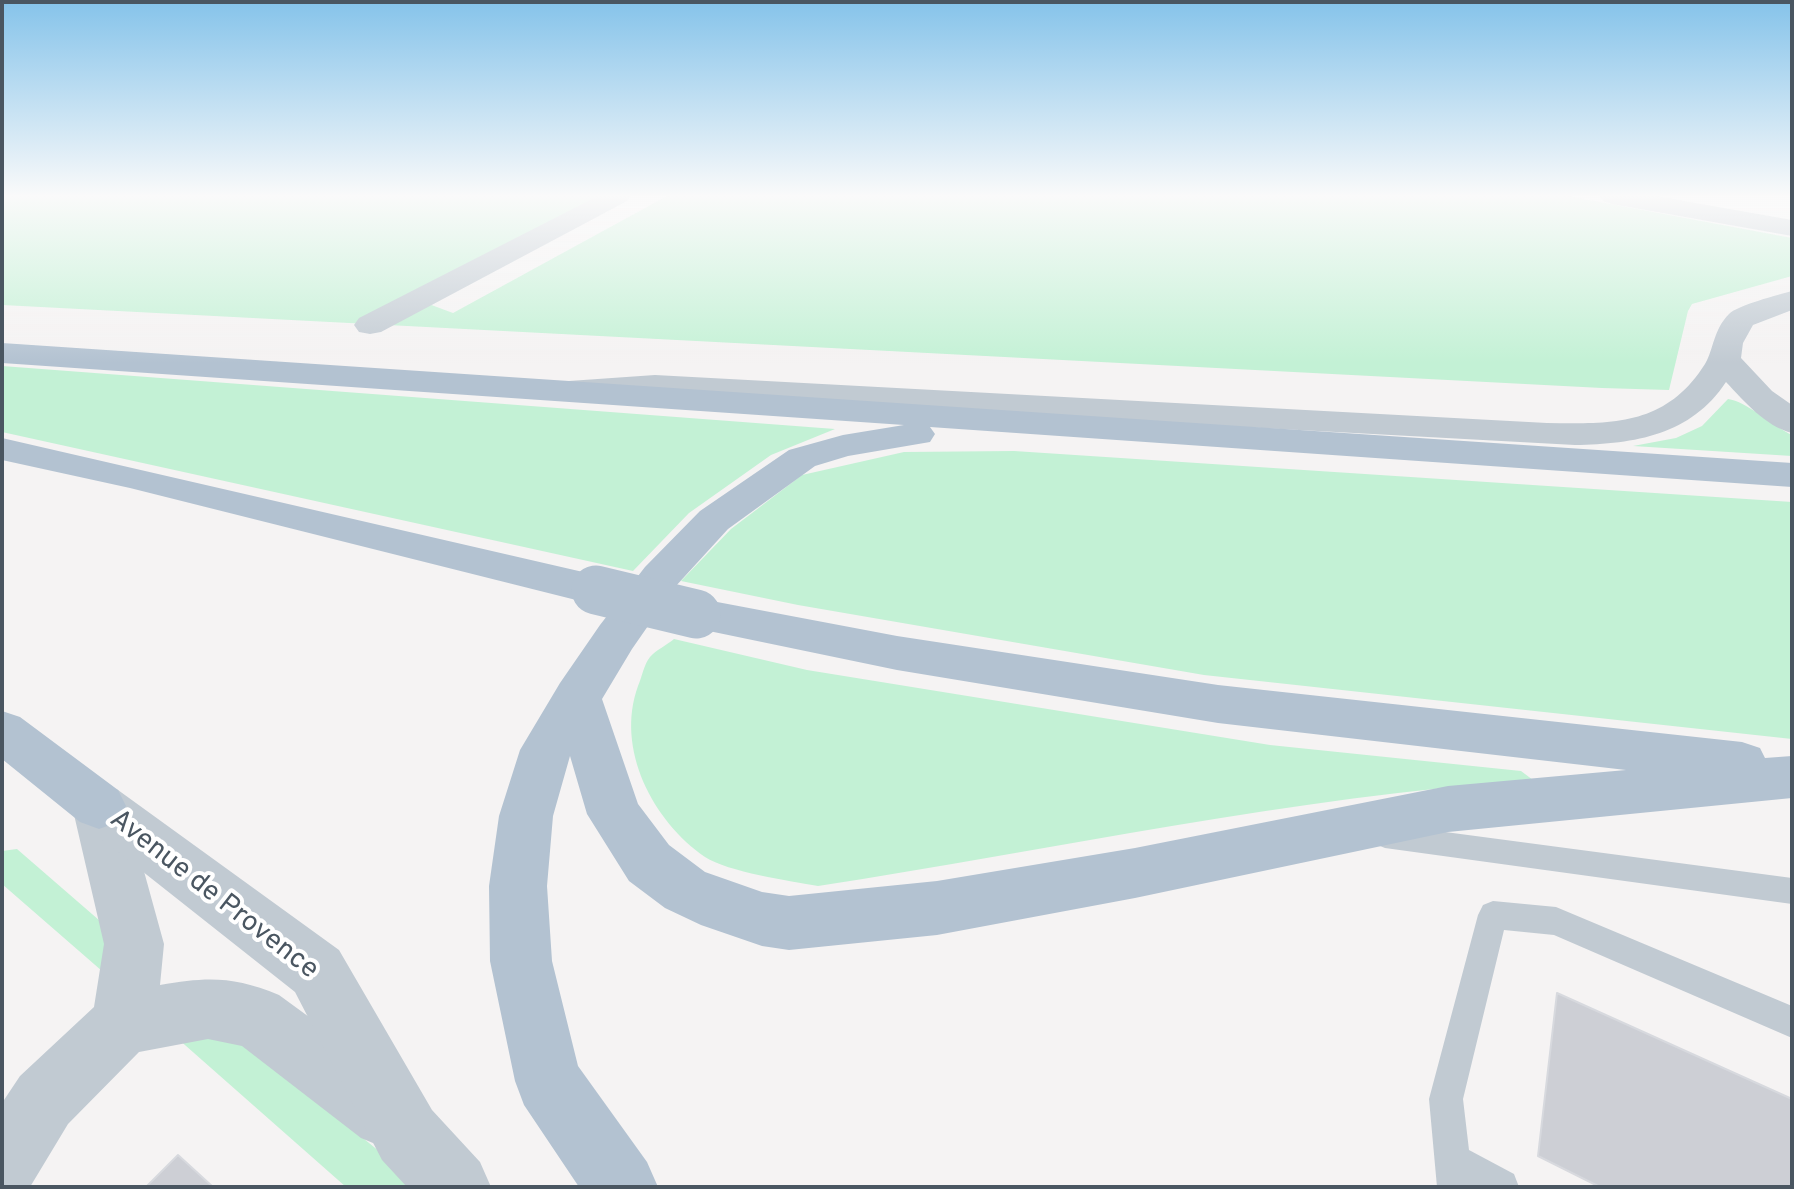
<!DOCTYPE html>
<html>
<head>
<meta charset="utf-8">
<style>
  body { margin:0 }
  #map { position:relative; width:1794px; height:1189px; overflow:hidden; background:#f5f3f3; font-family:Overpass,sans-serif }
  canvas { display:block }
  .frame { position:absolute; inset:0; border:4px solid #4a5661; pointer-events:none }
</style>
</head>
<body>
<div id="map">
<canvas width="1794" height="1189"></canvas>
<div class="frame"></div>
</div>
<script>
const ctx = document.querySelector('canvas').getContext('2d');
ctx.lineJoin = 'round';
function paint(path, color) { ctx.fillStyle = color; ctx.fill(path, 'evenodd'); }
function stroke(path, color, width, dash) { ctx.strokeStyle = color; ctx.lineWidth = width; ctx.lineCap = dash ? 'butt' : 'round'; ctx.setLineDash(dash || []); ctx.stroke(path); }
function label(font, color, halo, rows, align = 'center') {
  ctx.font = font + ' Overpass,sans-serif'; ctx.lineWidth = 8; ctx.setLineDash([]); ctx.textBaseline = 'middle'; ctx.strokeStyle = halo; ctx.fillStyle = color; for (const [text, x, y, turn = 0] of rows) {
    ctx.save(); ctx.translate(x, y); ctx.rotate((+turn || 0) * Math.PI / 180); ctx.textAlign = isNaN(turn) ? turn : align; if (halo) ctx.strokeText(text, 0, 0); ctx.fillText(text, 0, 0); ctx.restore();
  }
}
const green = new Path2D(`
  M2,196H615L418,300L453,313L667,196H1568L1792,238V276L1692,304L1688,311L1669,390L1602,388L2,305Z
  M2,366L835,429L771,455L689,513L633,571L2,432Z
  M1728,399C1746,401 1773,426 1792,435V456L1633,446L1676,438L1702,426Z
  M1014,451L1792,502V739L1204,675L798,605L681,581L731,529L802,475L904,452Z
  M674,639L807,670L1270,745L1521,771L1533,780C1292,797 1057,849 818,886C790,881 728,872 705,857C653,821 615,749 638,686C642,677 644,664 650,657C656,650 667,645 674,639Z
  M17,849L107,927L102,971L2,884V851Z
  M228,1028L423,1187H346L177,1038Z`);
const building = new Path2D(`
  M1557,993L1792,1099V1187H1600L1538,1156Z
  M178,1155L213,1187H146Z`);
const service = new Path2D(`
  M1385,824L1792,878V904L1385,848L1375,844L1371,836L1375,828Z
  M1493,901L1556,907L1792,1006V1038L1554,935L1504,930L1463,1099L1469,1150L1514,1174L1519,1187H1437L1429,1099L1478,915L1483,905Z`);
const minor = new Path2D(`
  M598,196H630L627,201L381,332L370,334L359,332L354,325L359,318Z
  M99,783L118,790L126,806L164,944L160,985C207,977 233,976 279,995L409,1090L419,1114L409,1138L385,1148L361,1138L242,1046L208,1039L139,1052L68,1124L30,1187H2V1103L20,1076L94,1007L104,944L72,806L80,790Z`);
const tertiary = new Path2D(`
  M1600,196H1656L1792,220V236L1612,204L1603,201Z
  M1792,291V310L1753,325L1743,343L1741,358L1772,391L1792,405V433C1765,426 1745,402 1726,382C1691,435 1635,444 1575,445L655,395L581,398L569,395L564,388L569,381L655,375L1547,423C1612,424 1666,426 1705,364C1714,349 1713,330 1729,314C1738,305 1778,295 1792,291Z
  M99,783L118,790L339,950L432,1110L480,1162L491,1187H407L382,1160L295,992L80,822L72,806L80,790Z`);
const primary = new Path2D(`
  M2,343L1792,463V487L930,427L935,434L930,442L848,456L815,466L728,529L675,587L632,649L602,699L638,804L669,845L705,872L762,892L789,896L937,881L1135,848L1448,786L1626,770L1218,723L897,670L680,625L674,614L680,603L696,598L897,636L1218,685L1742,742L1760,748L1765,758L1792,756V798L1448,832L1135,898L937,935L789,950L762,946L701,925L665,908L629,881L587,814L570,756L553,816L547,886L552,961L578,1066L647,1162L658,1187H579L524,1105L515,1081L490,961L489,886L499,816L520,750L560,683L600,625L645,567L700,511L789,450L843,435L904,425L2,363Z
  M2,438L596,575L611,579L618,590L611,601L596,605L130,488L2,460Z
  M2,711L20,717L118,790L126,806L118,822L99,829L80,822L2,759Z`);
const primaryBridge = new Path2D(`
  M596,590L696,614`);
const nearStreetnames = [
  ["Avenue de Provence",213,896,38]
];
paint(green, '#c3f1d5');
paint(building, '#cdcfd5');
stroke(building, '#d7d9de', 2);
paint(service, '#c1cad2');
paint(minor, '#c1cad2');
paint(tertiary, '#c1cad2');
paint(primary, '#b3c2d1');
stroke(primaryBridge, '#b3c2d1', 49);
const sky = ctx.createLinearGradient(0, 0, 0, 363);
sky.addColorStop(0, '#85c3ea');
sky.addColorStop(0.54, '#fafafa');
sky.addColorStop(1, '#fafafa00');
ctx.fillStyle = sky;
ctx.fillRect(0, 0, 1794, 363);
label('28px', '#4a5661', '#fff', nearStreetnames);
</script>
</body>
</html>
